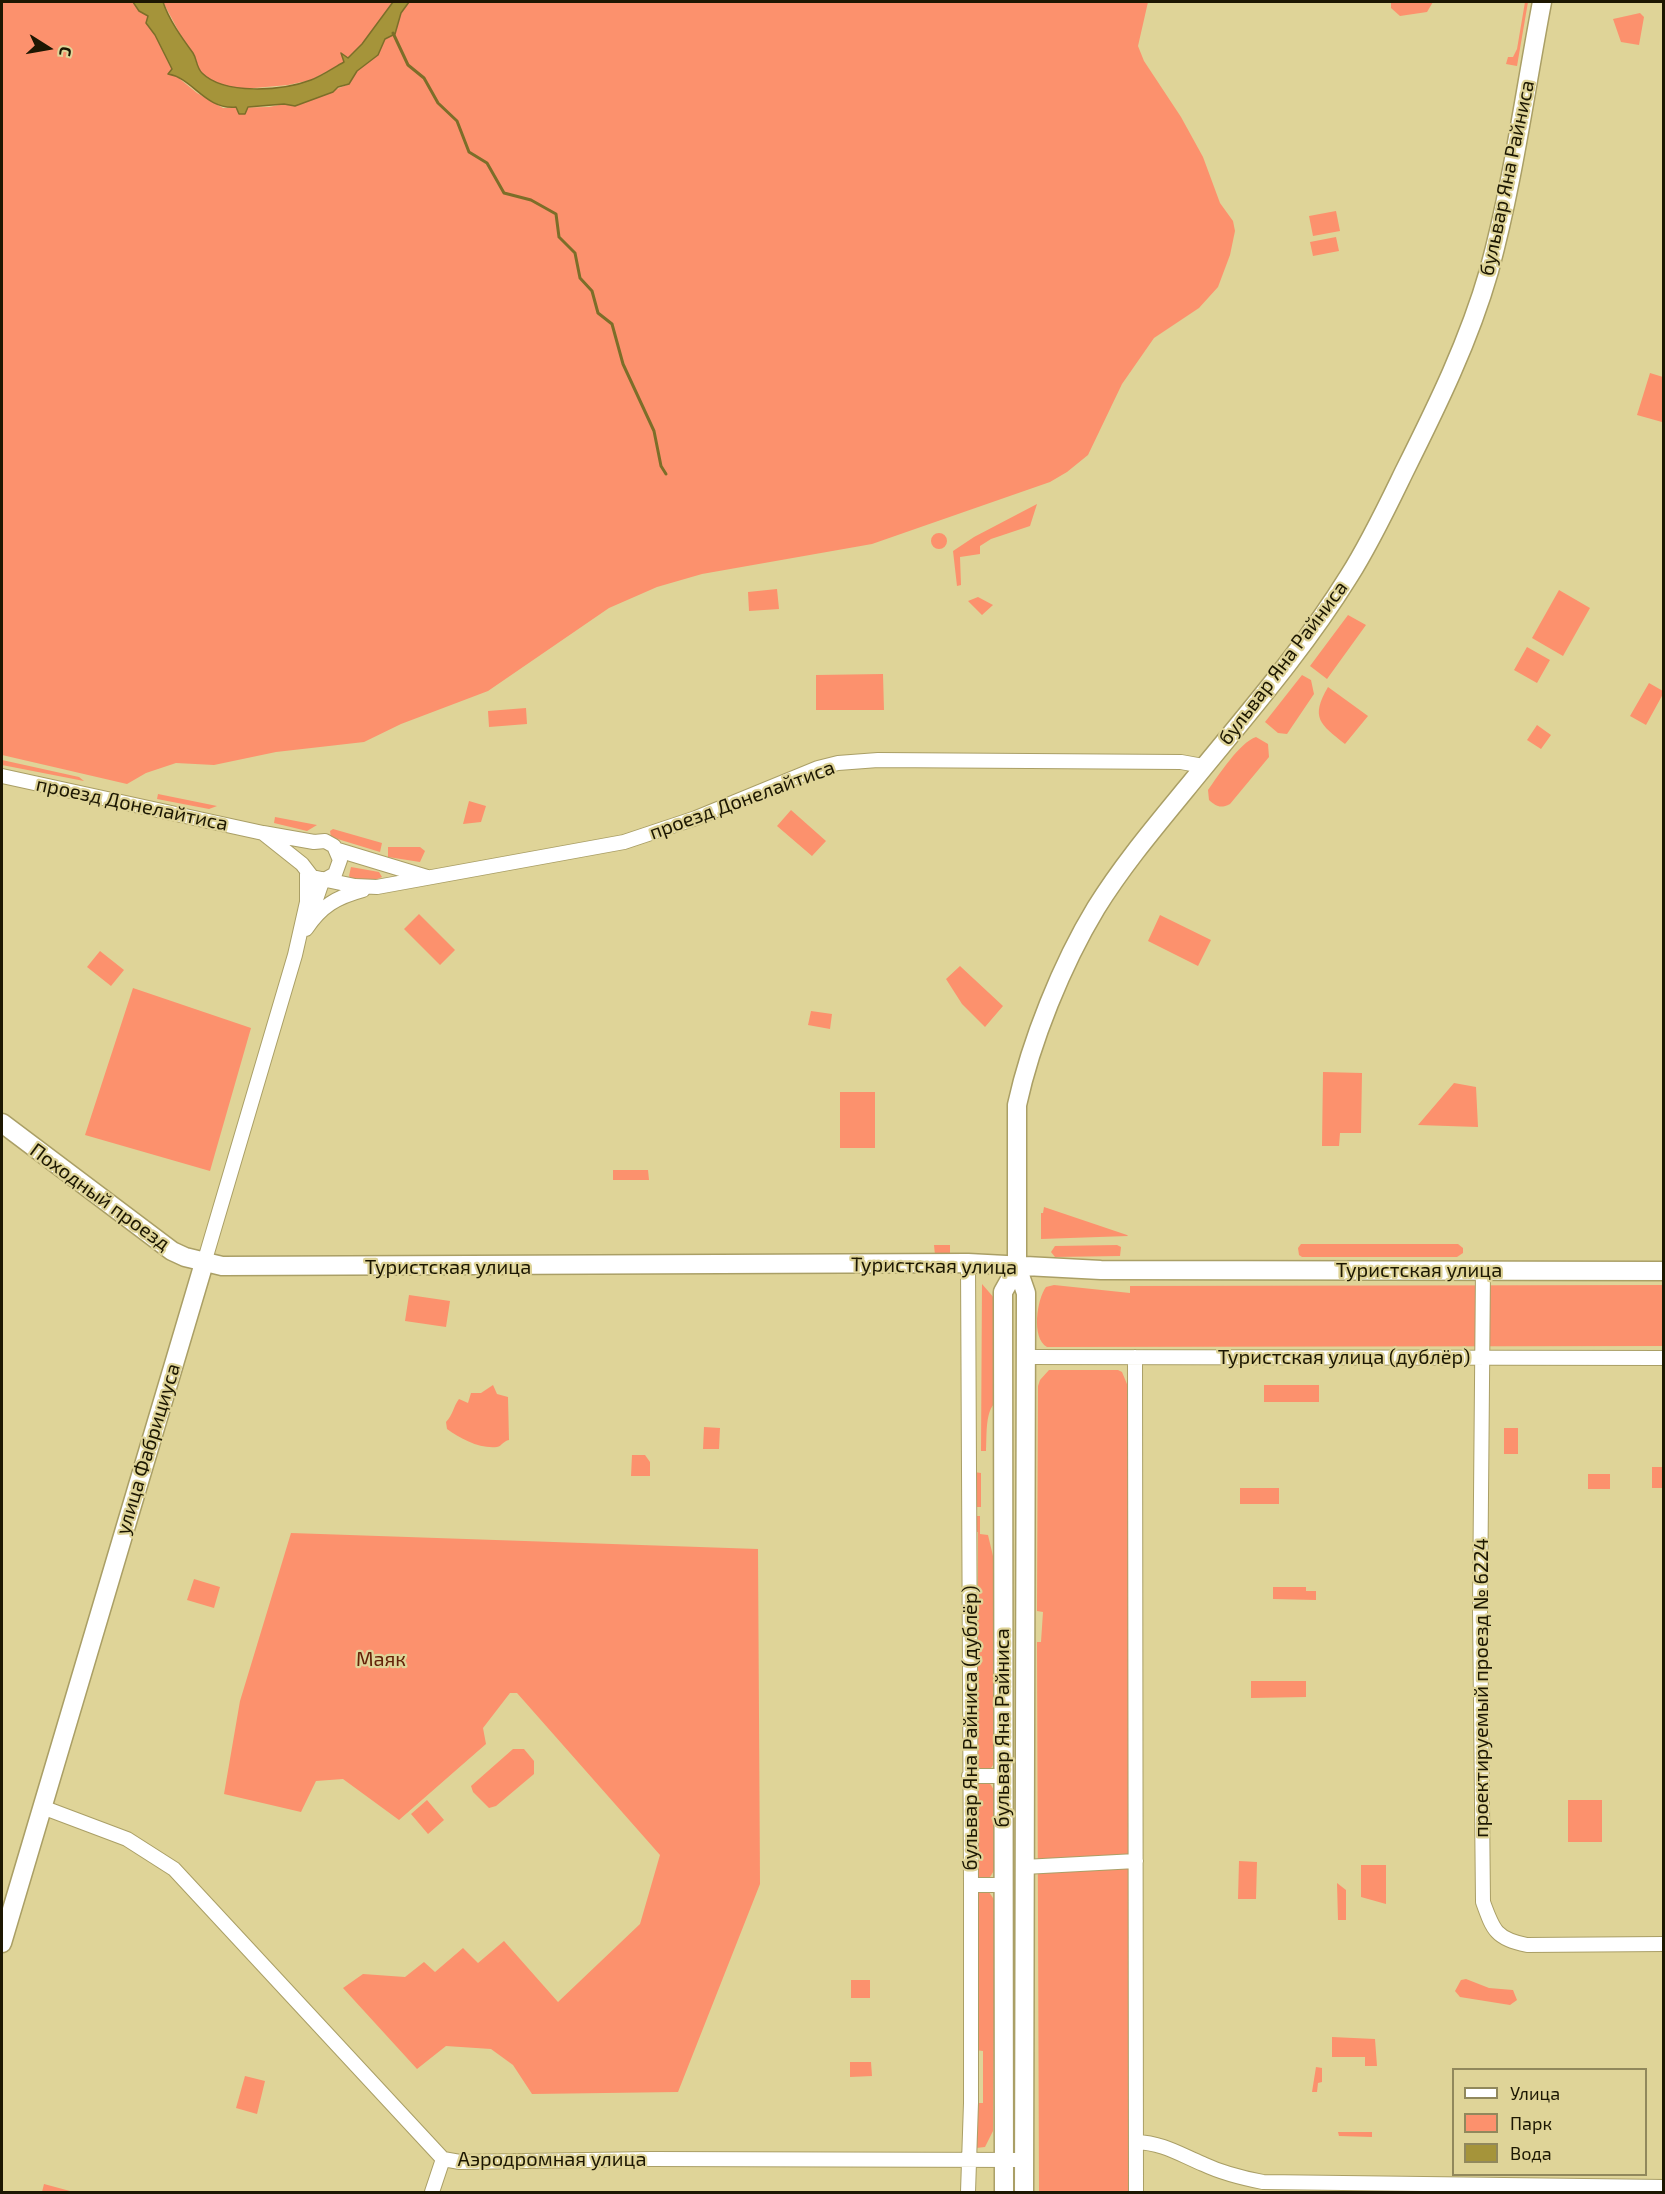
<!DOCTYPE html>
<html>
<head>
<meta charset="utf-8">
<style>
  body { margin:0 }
  #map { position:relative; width:1665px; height:2194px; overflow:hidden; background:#dfd498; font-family:"Exo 2",sans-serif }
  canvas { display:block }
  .frame { position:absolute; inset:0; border:3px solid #1c1702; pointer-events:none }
  .legend { position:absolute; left:1452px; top:2068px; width:195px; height:108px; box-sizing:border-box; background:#dfd498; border:2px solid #91885c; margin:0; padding:8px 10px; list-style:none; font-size:18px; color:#1c1702 }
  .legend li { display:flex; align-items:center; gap:12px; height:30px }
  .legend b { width:30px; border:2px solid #91885c }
  .north { position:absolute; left:18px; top:18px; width:60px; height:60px; -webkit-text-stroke:4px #dfd498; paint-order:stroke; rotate:101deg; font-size:16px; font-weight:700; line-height:24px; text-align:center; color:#1c1702 }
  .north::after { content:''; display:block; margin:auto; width:21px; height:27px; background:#1c1702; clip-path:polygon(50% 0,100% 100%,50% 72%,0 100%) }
</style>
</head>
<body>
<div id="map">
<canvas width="1665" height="2194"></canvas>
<div class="frame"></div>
<ul class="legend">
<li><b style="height:8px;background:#fff"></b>Улица</li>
<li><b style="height:16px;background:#fc916d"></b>Парк</li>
<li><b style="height:16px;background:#a5943a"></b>Вода</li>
</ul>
<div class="north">С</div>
</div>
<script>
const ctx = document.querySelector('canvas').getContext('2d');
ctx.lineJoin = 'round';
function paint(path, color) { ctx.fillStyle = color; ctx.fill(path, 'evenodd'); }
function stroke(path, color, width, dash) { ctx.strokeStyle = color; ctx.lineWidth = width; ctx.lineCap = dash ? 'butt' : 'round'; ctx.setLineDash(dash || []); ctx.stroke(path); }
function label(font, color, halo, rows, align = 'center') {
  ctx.font = font + ' "Exo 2",sans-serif'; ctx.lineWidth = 4.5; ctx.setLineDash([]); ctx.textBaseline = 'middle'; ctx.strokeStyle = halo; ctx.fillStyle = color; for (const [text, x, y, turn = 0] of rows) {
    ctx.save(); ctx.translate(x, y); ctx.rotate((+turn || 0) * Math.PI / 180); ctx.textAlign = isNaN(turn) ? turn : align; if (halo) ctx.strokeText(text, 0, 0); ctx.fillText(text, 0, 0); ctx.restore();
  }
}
const green = new Path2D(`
  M2,2H133L139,11L148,16L146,23L155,35L172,70L169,74L175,75L197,93L223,108L269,107L284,104L295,106L349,84L357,71L378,55L385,39L395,34L401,13L409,2H1148L1138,46L1144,61L1181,117L1203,157L1220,203L1233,221L1235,231L1230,255L1218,287L1199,308L1154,338L1122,384L1088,455L1067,472L1050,482L872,544L702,574L657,587L609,608L488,691L401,724L364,742L276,752L214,765L176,763L146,773L127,784L2,755Z
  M163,2H393L362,44L348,58L341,54L344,62L311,80L288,85L243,89L218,85L200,72L194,54L187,47Z
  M1391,2H1433L1427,12L1400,16L1391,8Z
  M1525,2H1528L1517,66L1506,64L1508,57H1513L1517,49Z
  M1640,13L1644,17L1639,45L1621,42L1613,19Z
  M1336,211L1340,231L1313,236L1309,216Z
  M1336,237L1339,251L1313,256L1310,242Z
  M1650,373L1663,377L1662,422L1637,415Z
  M1037,504L1030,526L991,539L980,546V554L960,557L961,585L957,586L953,551L974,537Z
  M931 541a8 8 0 1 1 16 0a8 8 0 1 1-16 0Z
  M777,589L779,609L749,611L748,592Z
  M1559,590L1590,608L1563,656L1532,638Z
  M978,597L993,605L982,615L968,601Z
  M1348,615L1366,625L1327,679L1310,666Z
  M1527,647L1550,660L1537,683L1514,670Z
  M883,674L884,710H816V675Z
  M1302,675L1311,680L1314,694L1287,734L1278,733L1265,722Z
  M1649,683L1663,691V694L1646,725L1630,716Z
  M1328,687L1368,716L1345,744C1320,724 1310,718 1328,687Z
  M526,708L527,724L489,727L488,711Z
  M1537,725L1551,735L1541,749L1527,740Z
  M1256,737L1268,744L1269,757L1230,804C1220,809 1216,806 1209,800L1208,790C1218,776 1240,742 1256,737Z
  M2,760L79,777L84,781L2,765Z
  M158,794L217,806L209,809L157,799Z
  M469,801L486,806L481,822L463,824Z
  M791,810L826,841L812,856L777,826Z
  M275,817L317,825L307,831L274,823Z
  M333,829L382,843L380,852L331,837L330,831Z
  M388,847H420L425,851L420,862L388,857Z
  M351,867L379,872L382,877L375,880L353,881L349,876Z
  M419,914L455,950L440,965L404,929Z
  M1160,915L1211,940L1198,966L1148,941Z
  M100,951L124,970L111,986L87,967Z
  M960,966L1003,1006L985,1027L962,1004L946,979Z
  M133,988L251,1028L210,1171L85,1135Z
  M811,1011L832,1014L830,1029L808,1025Z
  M1323,1072L1362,1073L1361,1133H1340L1339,1146H1322Z
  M1454,1083L1476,1087L1478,1127L1418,1125Z
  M840,1092H875V1148H840Z
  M613,1170H648L649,1180H613Z
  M1044,1207L1127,1235L1128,1236L1041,1239V1213H1043Z
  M1301,1244H1458L1463,1248V1253L1457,1257H1302L1299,1255L1298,1248Z
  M934,1245H950V1255H935Z
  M1117,1245L1121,1247L1120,1256L1055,1257L1051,1252L1055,1246Z
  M982,1284L995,1299L994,1404C985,1414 987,1437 986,1451H981Z
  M1054,1285L1130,1293V1286L1663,1285V1346L1047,1347C1031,1338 1037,1299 1046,1287Z
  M409,1295L450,1301L446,1327L405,1321Z
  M1049,1370H1118L1122,1372L1129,1389L1128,2192H1039L1037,1642H1041L1043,1612L1037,1611L1038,1386L1040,1380Z
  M493,1385L497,1394L508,1397L509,1440C503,1441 502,1446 497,1447C480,1449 461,1439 447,1429L446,1422C453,1415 453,1407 459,1399L468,1403L471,1393H481Z
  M1264,1385H1319V1402H1264Z
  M704,1427L720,1428L719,1449H703Z
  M1504,1428H1518V1454H1504Z
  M632,1455H645L650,1462V1476H631Z
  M1652,1467H1663V1488H1652Z
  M974,1472L981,1473V1507H973Z
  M1588,1474H1610V1489H1588Z
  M1240,1488H1279V1504H1240Z
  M974,1516H980V1534L988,1535L993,1556V1765L988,1773L974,1768H978V1532H974Z
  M291,1533L758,1549L760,1884L678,2092L532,2094L513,2065L491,2049L446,2046L417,2069L343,1988L363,1974L405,1977L424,1962L435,1972L463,1948L478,1963L504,1941L558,2002L640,1924L660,1855L517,1693H510L483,1728L486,1744L399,1820L343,1779L316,1781L301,1812L224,1794L240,1701Z
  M194,1579L220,1587L214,1608L187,1600Z
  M1273,1587H1306V1591H1316V1600L1273,1599Z
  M1251,1681H1306V1697L1251,1698Z
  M513,1749H524L534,1761V1774L496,1806L489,1808L473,1792L471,1786Z
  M977,1782H989L994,1790L995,1869L990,1877L981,1880L974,1871L978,1870Z
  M427,1800L444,1820L428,1834L411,1814Z
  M1568,1800H1602V1842H1568Z
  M1239,1861L1257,1862L1256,1899H1238Z
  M1361,1865H1386V1904L1361,1897Z
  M1337,1883L1346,1890V1920H1338Z
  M987,1889L995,1901L993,2131L985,2147L976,2148L975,2103H983V2051L975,2050L976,1895L980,1890Z
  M1466,1979L1489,1988L1513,1990L1517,2000L1510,2005L1460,1997L1455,1991L1461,1980Z
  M851,1980H870V1998H851Z
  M1332,2037L1375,2039L1377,2066H1365V2057H1332Z
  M850,2062H871L872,2076L850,2077Z
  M1316,2067L1322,2068V2082L1318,2083L1317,2092H1312Z
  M245,2076L265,2081L257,2114L236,2108Z
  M1338,2132H1372V2137L1339,2136Z
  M44,2184L70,2191V2192H42Z`);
const water = new Path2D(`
  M133,2H163C169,20 182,38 193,53C197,59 196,67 202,73C224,95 282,91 311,80C322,76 333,68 344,62L341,53L348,58L362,44L393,2H409L401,13L395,34L385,39L378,55L357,71L349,84L338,87L333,92L295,106L284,104L248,107L245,114H239L236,107C205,110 193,78 168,74L172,69L155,35L146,23L148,16L139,11Z`);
const stream = new Path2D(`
  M393,33L408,65L424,78L438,103L457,121L469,152L487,163L504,193L531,200L556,214L559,237L575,253L580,278L592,291L598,313L612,324L623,364L654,431L661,466L666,474`);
const minor = new Path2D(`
  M2,776L263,833L314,842L325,841L334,846L340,860L335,874L326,879
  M263,833L302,864L312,877L355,886L377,887L624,842L696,818L818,768L838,763L878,760L1181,762L1203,766
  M338,850L427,877
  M311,914L323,879
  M306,929C321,906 337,897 363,890
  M204,1263L295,955L307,902V874
  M1483,1270L1480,1608L1483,1902C1493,1930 1496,1939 1527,1945L1664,1944
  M1025,1357L1664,1358
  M1135,1357L1136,2192
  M969,1776H1003
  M42,1807L127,1839L174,1869L443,2159L460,2162L651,2159L1023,2160
  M1024,1867L1136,1861
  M971,1885H1003
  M1136,2142C1163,2143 1179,2154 1203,2164C1222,2173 1242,2178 1263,2182L1664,2187
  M432,2192L443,2159
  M968,2192L971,2103V1885L968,1263`);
const major = new Path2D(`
  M2,1123L172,1251L185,1257L222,1266L968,1263L1101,1270L1664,1271
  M2,1943L204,1263
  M1004,2192L1003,1292L1017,1267
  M1024,2192L1026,1293L1017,1267V1105C1031,1041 1062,964 1096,908C1122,866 1154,828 1186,789C1242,720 1302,652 1349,576C1370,543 1387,507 1404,472C1437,406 1469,341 1489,271C1513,183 1525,91 1542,2`);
const streetNames = [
  ["бульвар Яна Райниса",1507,178,-78],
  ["бульвар Яна Райниса",1283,663,-53],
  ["проезд Донелайтиса",742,800,-20],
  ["проезд Донелайтиса",132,804,12],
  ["Походный проезд",100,1197,36],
  ["Туристская улица",934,1266,1],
  ["Туристская улица",448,1267],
  ["Туристская улица",1419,1270],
  ["Туристская улица (дублёр)",1344,1357],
  ["улица Фабрициуса",148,1449,-73],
  ["проектируемый проезд № 6224",1481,1688,-90],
  ["бульвар Яна Райниса (дублёр)",970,1728,-90],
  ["бульвар Яна Райниса",1002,1728,-90],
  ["Аэродромная улица",552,2159]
];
const parkNames = [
  ["Маяк",381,1659]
];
paint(green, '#fc916d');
paint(water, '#a5943a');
stroke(water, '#7c6e29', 1.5);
stroke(stream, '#7c6e29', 3);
stroke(minor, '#aa9f66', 16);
stroke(major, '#aa9f66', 21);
stroke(minor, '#fff', 14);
stroke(major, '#fff', 18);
label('20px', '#1c1702', '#dfd498', streetNames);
label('20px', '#632108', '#dfd498', parkNames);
</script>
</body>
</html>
